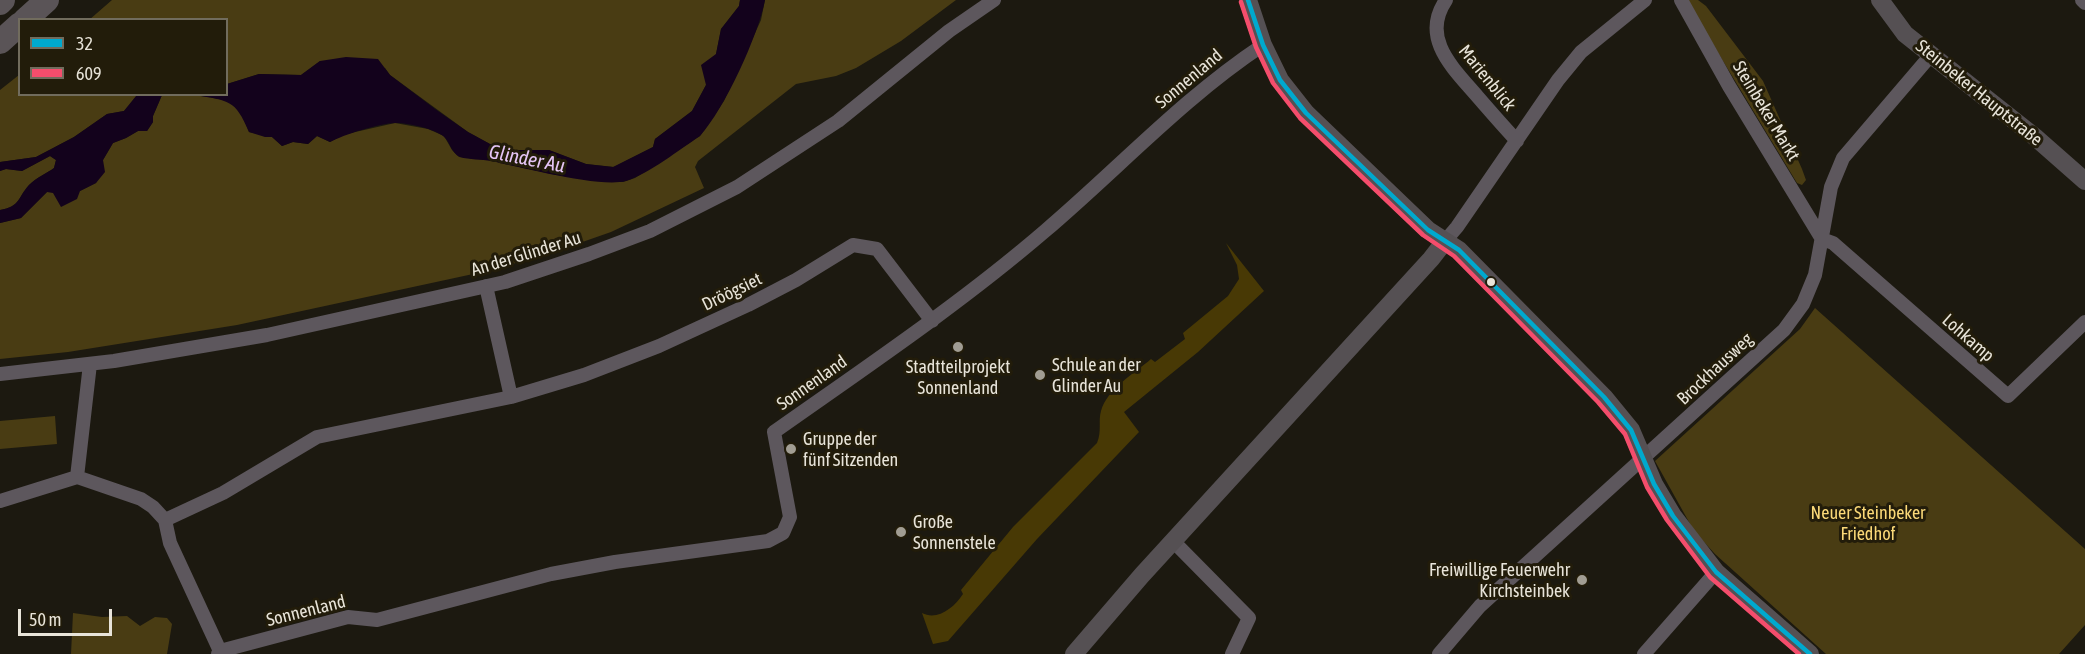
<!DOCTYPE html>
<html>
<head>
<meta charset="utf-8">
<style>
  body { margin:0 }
  #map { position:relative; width:2085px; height:654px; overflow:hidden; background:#1c1910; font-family:"Asap Condensed",sans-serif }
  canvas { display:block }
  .legend { position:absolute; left:18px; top:18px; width:210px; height:78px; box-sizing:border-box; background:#221c0a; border:2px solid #716c5d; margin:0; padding:8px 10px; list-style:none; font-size:18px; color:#e8e4d9 }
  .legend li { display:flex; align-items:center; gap:12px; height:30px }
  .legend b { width:30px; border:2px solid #716c5d }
  .scale { position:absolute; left:18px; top:609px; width:94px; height:27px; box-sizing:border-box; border:3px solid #e8e4d9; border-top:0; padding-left:8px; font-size:18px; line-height:21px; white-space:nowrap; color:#e8e4d9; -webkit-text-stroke:4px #221c0a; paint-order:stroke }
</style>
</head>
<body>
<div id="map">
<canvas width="2085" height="654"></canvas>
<ul class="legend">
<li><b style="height:8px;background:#00a9ce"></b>32</li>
<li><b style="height:8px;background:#f44d6c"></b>609</li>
</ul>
<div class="scale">50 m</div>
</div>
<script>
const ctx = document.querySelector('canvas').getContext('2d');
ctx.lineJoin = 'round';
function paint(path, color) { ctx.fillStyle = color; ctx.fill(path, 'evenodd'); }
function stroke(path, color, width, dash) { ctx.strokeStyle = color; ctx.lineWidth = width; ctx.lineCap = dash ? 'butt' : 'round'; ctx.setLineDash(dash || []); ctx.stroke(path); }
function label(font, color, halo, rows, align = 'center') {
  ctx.font = font + ' "Asap Condensed",sans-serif'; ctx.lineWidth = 6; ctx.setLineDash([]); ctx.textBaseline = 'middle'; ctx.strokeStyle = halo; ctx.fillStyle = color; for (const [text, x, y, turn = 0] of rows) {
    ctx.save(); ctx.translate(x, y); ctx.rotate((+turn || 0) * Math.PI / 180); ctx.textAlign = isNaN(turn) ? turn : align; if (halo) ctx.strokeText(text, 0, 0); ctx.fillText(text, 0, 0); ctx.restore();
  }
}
const green = new Path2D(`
  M112,0H740L739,6L721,29L716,54L706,85L692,111L655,139L653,147L614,167L586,164L549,150H501L468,132L390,75L385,68L320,61L301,75L259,74L227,84L226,20H89Z
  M765,0H956L901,41L856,68L836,76L796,84L698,161L695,167L704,188L611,232L551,253L487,271L237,325L68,352L0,359V223L21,218L47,192L80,191L96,183L103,160L113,143L126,138L138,131H147L153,122V116L162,95C178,93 218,96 232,103C242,109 245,123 249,132L272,137L282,146L293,142L308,144L317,136L330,142L342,135L395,123L428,129L444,136L452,150L459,157L488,160L556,175L594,180L623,182L635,178L700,136L724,101L761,20Z
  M1686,0H1698L1706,6L1763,81L1802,169L1806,180L1802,185L1797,183Z
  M19,75L20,94L137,95L124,111L107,114L74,137L36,157L0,162V90Z
  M50,156L56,160L54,168C47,173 36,178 29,185C18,197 20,207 0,210V171L6,169L22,171Z
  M1815,308L2085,549V625L2059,654H1826L1715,554L1694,531L1655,461L1800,329Z
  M55,416L57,444L0,449V421Z
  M73,613L102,617L127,616L140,626L155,617L167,618L172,624L167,654H71Z`);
const forest = new Path2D(`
  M1226,243L1264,291L1198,352L1124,412L1139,432L1037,539L948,641L933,644L922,613C937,621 954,608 963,594L961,590L1013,527L1097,443C1102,431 1098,421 1101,411C1107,389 1135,373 1151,359L1155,362L1185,339L1183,333L1228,296L1239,279L1237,265Z`);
const water = new Path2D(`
  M740,0H765C758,36 725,108 700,136C680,149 649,174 626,181C599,188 521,167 491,161C482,159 469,160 460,157C451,153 450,141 443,136C435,129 406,122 395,123C380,123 343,135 330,142L317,136L308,144L293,142L282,146L272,137H265L249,132C235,99 229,101 195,95L226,94L227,84L259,74L301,75L320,61L346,57L378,59L390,75L435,109L468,132L501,150H549L586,164L613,167L653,147L655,139L692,111L706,85L701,65L716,54L721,29L739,6Z
  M137,95H164H162L153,116V122L147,131H138L126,138L113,143L103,160L105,172L96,183L80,191L77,199L61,207L53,193L47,192L21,218L0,223V210C20,207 18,197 29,185C36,178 47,173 54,168L56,160L50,156L22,171L6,169L0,171V162L36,157L74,137L107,114L124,111Z`);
const street = new Path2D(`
  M1446,0C1420,38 1453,68 1477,96C1490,111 1503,126 1517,141
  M1681,0L1729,86L1822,239
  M2082,0L2085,3
  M1822,239L1833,243L2008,396L2085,322
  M1445,241L1457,227L1558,80L1581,52L1645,0
  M486,286L511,397
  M0,374L114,361L267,335L505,282L589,254L650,231L737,187L838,121L949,31L994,0
  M77,477L141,499L153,507L165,520L170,543L220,651
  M0,501L77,477L90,364
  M165,520L223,493L317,437L511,397L584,375L659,346L748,305L796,280L853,245L877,249L932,321
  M1173,541L1249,618L1232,654
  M218,654L220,651L348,617L377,620L551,574L615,562L768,541L783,533L790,517L774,432C866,367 960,304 1045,231C1118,169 1183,98 1263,45
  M1439,654L1480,606L1784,330L1803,304L1815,275L1831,187L1843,158L1931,55
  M1644,654L1716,572`);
const secondary = new Path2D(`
  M1248,0L1263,45L1280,80L1306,113L1428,230L1459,250L1604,397L1631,430L1654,484L1673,516L1716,572L1810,654
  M1880,0L1905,34L2035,137L2085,181
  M1074,654L1142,575L1431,259L1445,241`);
const highway = new Path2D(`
  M0,3L3,0
  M25,20L47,0
  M0,42L20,24`);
const bus1 = new Path2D(`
  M1248,0L1263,45L1280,80L1306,113L1428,230L1459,250L1604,397L1631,430L1654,484L1673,516L1716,572L1810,654`);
const bus2 = new Path2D(`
  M1241,2L1256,47L1273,83L1300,118L1423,235L1454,256L1598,402L1625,434L1647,487L1667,520L1710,577L1799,654`);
const markers = [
  [1491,282,5,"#e8e4d9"],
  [958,347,6,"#a19d93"],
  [1040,375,6,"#a19d93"],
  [791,449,6,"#a19d93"],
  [901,532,6,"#a19d93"],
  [1582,580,6,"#a19d93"]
];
const streetNames = [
  ["Marienblick",1487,78,51],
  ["Sonnenland",1189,79,-40],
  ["Steinbeker Hauptstraße",1979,93,39],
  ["Steinbeker Markt",1766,111,59],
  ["An der Glinder Au",526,254,-17],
  ["Dröögsiet",732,292,-26],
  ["Lohkamp",1968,338,41],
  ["Brockhausweg",1715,369,-43],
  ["Sonnenland",812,383,-35],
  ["Sonnenland",306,611,-14]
];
const poiNames = [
  ["Schule an der",1052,365],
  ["Glinder Au",1052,386],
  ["Stadtteilprojekt",958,367,"center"],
  ["Sonnenland",958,388,"center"],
  ["Gruppe der",803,439],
  ["fünf Sitzenden",803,460],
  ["Große",913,522],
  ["Sonnenstele",913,543],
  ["Freiwillige Feuerwehr",1570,570,"right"],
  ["Kirchsteinbek",1570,591,"right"]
];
const parkNames = [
  ["Neuer Steinbeker",1868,513],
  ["Friedhof",1868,534]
];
const waterNames = [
  ["Glinder Au",527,159,11]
];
paint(green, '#493c13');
paint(forest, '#483905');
paint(water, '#13021c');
stroke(street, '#5d575d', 14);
stroke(secondary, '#555053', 18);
stroke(highway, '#5a5457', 24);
stroke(bus1, '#00a9ce', 4.5);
stroke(bus2, '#f44d6c', 4.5);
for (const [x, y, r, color] of markers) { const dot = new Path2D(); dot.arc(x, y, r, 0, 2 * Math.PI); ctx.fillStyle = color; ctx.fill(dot); stroke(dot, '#221c0a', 2); }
label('18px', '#e8e4d9', '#221c0a', streetNames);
label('18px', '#e8e4d9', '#221c0a', poiNames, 'left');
label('18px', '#fbd978', '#221c0a', parkNames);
label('italic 20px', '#e5c5f6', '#221c0a', waterNames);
</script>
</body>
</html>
